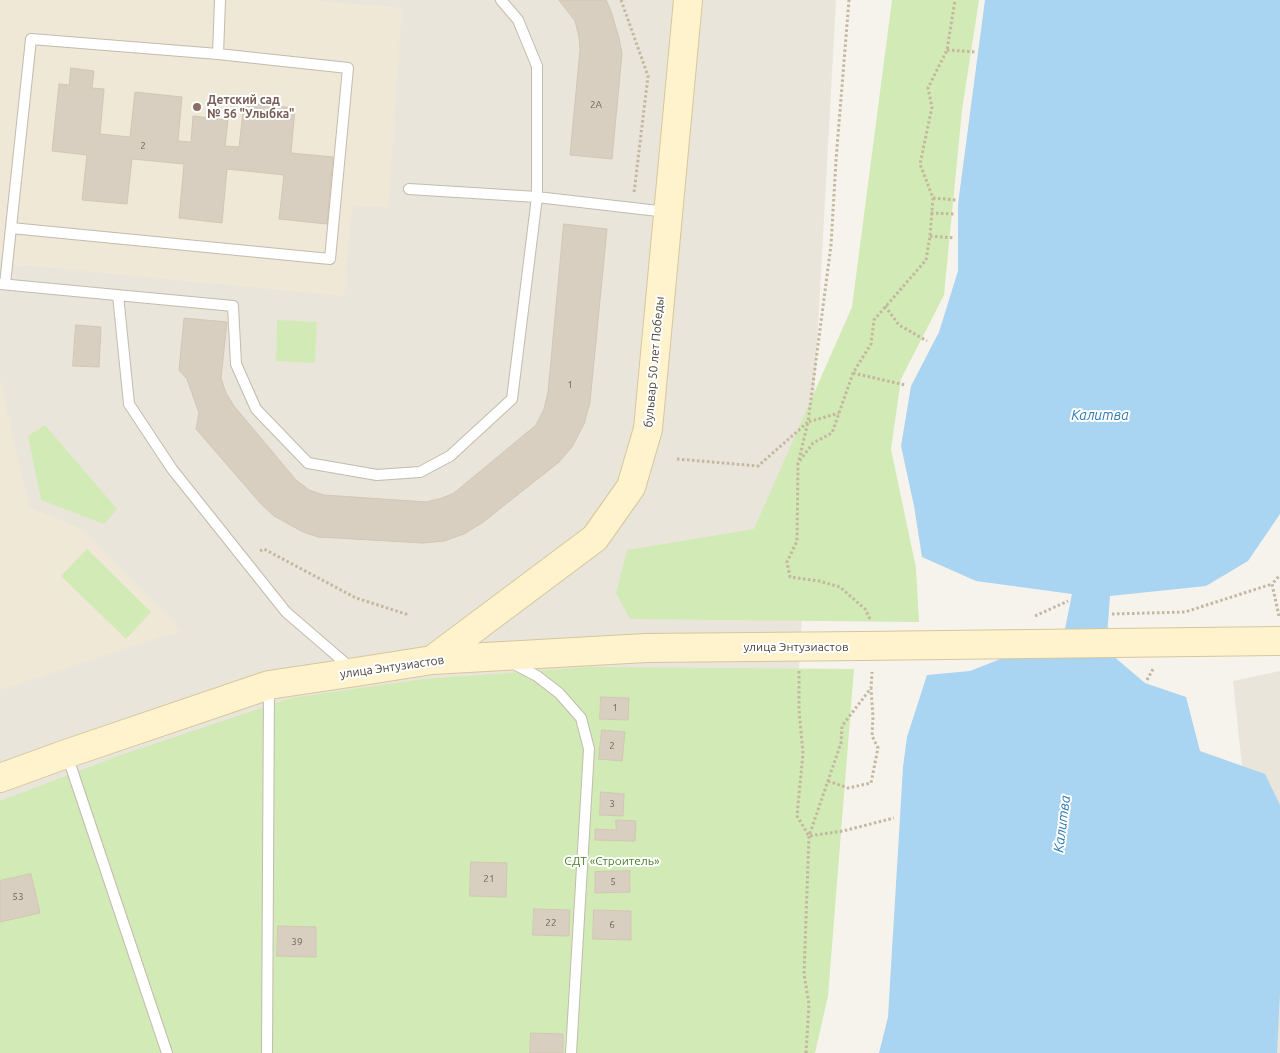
<!DOCTYPE html>
<html>
<head>
<meta charset="utf-8">
<style>
  body { margin:0 }
  canvas { display:block; background:#f6f3ec }
</style>
</head>
<body>
<canvas width="1280" height="1053"></canvas>
<script>
const ctx = document.querySelector('canvas').getContext('2d');
ctx.lineJoin = 'round';
function paint(path, color) { ctx.fillStyle = color; ctx.fill(path, 'evenodd'); }
function stroke(path, color, width, dash) { ctx.strokeStyle = color; ctx.lineWidth = width; ctx.lineCap = dash ? 'butt' : 'round'; ctx.setLineDash(dash || []); ctx.stroke(path); }
function label(font, color, halo, rows, align = 'center') {
  ctx.font = font + ' Ubuntu,sans-serif'; ctx.lineWidth = 4; ctx.setLineDash([]); ctx.textBaseline = 'middle'; ctx.strokeStyle = halo; ctx.fillStyle = color; for (const [text, x, y, turn = 0] of rows) {
    ctx.save(); ctx.translate(x, y); ctx.rotate((+turn || 0) * Math.PI / 180); ctx.textAlign = isNaN(turn) ? turn : align; if (halo) ctx.strokeText(text, 0, 0); ctx.fillText(text, 0, 0); ctx.restore();
  }
}
const residential = new Path2D(`
  M0,0H836L778,1053H0Z
  M1280,671V1053H1245L1260,935L1233,681Z`);
const education = new Path2D(`
  M0,0H310L402,8L388,207L352,206L344,296L0,263Z
  M0,380L29,507L79,528L181,630L0,690Z`);
const green = new Path2D(`
  M892,0H979L962,110L944,295L901,379L891,449L916,568L919,622L630,619L616,593L627,550L754,529L852,307Z
  M277,320L317,322L315,363L276,361Z
  M45,425L117,509L104,524L41,500L28,436Z
  M87,549L151,612L126,639L61,576Z
  M590,667L854,669L828,996L815,1053H0V801L118,756L291,698L424,679Z`);
const water = new Path2D(`
  M985,0H1280V514L1248,561L1206,586L1110,596L1106,650L1145,683L1186,697L1200,751L1265,774L1280,805V992L1277,1053H879L888,1017L903,767L907,737L927,675L970,671L1064,634L1072,594L976,581L922,557L914,506L901,446L911,386L939,332L958,271V204Z`);
const building = new Path2D(`
  M559,0H606L611,11L619,38L622,54L612,159L570,155L580,50L579,37L575,21Z
  M71,68L94,71L92,88L104,89L100,134L130,137L135,92L182,97L178,141L191,142L193,116L228,120L225,146L239,147L244,103L295,108L291,153L333,157L327,224L279,219L284,175L227,169L222,223L179,218L184,164L132,159L127,204L82,200L87,155L52,151L59,84L69,85Z
  M564,224L607,229L590,402L584,424L572,447L559,462L482,523L464,534L444,541L423,543L318,537L303,532L274,516L261,504L196,429L199,413L187,379L179,370L184,318L227,322L221,378L226,393L234,406L296,480L309,490L324,495L426,502L442,498L454,493L536,425L544,409L548,392Z
  M76,325L101,327L99,367L73,366Z
  M601,697L629,698L628,720L600,719Z
  M602,730L625,732L622,761L599,759Z
  M601,792L624,794L623,816L600,815Z
  M616,820L636,821L635,841L595,840V829L616,830Z
  M471,862L507,863L506,897L470,896Z
  M630,871V892L595,893V872Z
  M31,874L40,913L0,922V881Z
  M534,909L570,910L569,936L533,935Z
  M594,910L631,911V940L593,939Z
  M278,926L316,927V957L277,956Z
  M531,1033L563,1034V1053H530Z`);
const path = new Path2D(`
  M621,0L648,76L634,193
  M947,50L976,52
  M933,198L956,200
  M931,213L955,214
  M930,236L955,238
  M885,306L899,325L927,341
  M853,373L905,385
  M677,459L758,466L808,422L831,245L836,160L849,0
  M799,460L808,422L839,413
  M260,551L264,549L356,598L409,615
  M1112,614L1185,612L1272,584
  M1035,616L1068,601
  M1279,616L1272,584L1280,575
  M870,619L865,609L840,587L819,581L790,577L787,562L797,541L798,463L813,443L832,433L853,373L871,344L874,320L926,260L930,236L933,198L920,164L932,107L928,88L947,50L955,0
  M799,671V710L803,753L797,816L809,836L843,831L894,818
  M1147,680L1153,669
  M828,781L848,788L871,783L878,748L872,736L873,717L871,689
  M806,1053L809,1004L804,974L809,836L841,743L842,726L871,688L872,672`);
const lane = new Path2D(`
  M409,189L537,197L667,212
  M11,228L330,259L348,68L218,54
  M0,284L233,306L236,364L256,409L308,463L377,475L420,472L450,456L512,399L537,197V66L518,20L501,0
  M5,284L31,39L218,54L220,0
  M118,295L129,404L172,469L286,612L351,668
  M512,663L537,676L559,693L581,718L589,749L571,1053
  M67,755L167,1053
  M267,1053L269,686`);
const secondary = new Path2D(`
  M432,660L595,538L631,487L648,429L688,0
  M0,778L66,754L269,685L356,672L432,660L646,648L861,646`);
const secondaryBridge = new Path2D(`
  M861,646L1280,641`);
const markers = [
  [197,107,5,"#8d6e63"]
];
const numberNames = [
  ["2А",596,105],
  ["2",143,146],
  ["1",570,385],
  ["1",615,708],
  ["2",612,746],
  ["3",612,804],
  ["21",489,879],
  ["5",613,882],
  ["53",18,897],
  ["22",551,923],
  ["6",612,925],
  ["39",297,942]
];
const educationNames = [
  ["Детский сад",207,100],
  ["№ 56 \"Улыбка\"",207,114]
];
const streetNames = [
  ["бульвар 50 лет Победы",654,362,-85],
  ["улица Энтузиастов",796,647],
  ["улица Энтузиастов",392,667,-8]
];
const parkNames = [
  ["СДТ «Строитель»",612,861]
];
const waterNames = [
  ["Калитва",1100,415],
  ["Калитва",1062,824,-83]
];
paint(residential, '#eae5da');
paint(education, '#efe8d6');
paint(green, '#d2eab5');
paint(water, '#a9d4f2');
paint(building, '#d8cfc1');
stroke(building, '#d3c7b4', 1);
stroke(lane, '#c2bbae', 12);
stroke(secondary, '#d6c79b', 30);
stroke(path, '#c4b79f', 3, [2.5, 2.5]);
stroke(lane, '#fff', 10);
stroke(secondary, '#fff3cd', 28);
stroke(secondaryBridge, '#d6c79b', 30, []);
stroke(secondaryBridge, '#fff3cd', 28);
for (const [x, y, r, color] of markers) { const dot = new Path2D(); dot.arc(x, y, r, 0, 2 * Math.PI); ctx.fillStyle = color; ctx.fill(dot); stroke(dot, '#fff', 2); }
label('10px', '#6e675b', null, numberNames);
label('bold 12px', '#785e54', '#fff', educationNames, 'left');
label('12px', '#4b4439', '#fff', streetNames);
label('12px', '#4a7f2a', '#fff', parkNames);
label('italic 14px', '#2e7ab2', '#fff', waterNames);
</script>
</body>
</html>
